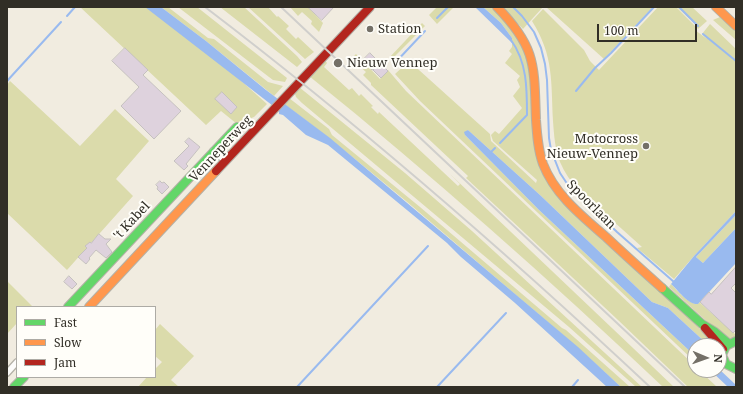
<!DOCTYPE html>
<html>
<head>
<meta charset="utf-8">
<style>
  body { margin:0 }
  #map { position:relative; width:743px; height:394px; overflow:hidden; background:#f1ece0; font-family:"Noto Serif",serif }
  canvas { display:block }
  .frame { position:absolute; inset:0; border:8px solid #312e26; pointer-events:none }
  .legend { position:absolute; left:16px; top:306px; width:140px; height:72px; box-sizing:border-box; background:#fffef9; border:1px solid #adaba5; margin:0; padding:5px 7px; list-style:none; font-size:12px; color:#312e26 }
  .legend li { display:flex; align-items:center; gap:8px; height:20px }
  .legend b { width:20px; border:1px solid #adaba5 }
  .north { position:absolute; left:687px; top:338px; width:40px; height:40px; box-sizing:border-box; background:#fffef9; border:1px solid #adaba5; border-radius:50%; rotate:92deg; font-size:11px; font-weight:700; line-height:16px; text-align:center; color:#312e26 }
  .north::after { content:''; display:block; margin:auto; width:14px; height:18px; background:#747067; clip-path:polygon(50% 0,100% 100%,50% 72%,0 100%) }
  .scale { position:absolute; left:597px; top:24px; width:100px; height:18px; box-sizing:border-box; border:2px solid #312e26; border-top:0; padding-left:5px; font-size:12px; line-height:14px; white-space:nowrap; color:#312e26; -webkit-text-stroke:3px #fffef9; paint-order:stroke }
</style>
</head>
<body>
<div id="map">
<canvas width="743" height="394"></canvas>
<div class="frame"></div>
<ul class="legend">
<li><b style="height:5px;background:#63d668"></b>Fast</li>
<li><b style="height:5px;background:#ff974d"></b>Slow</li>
<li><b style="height:5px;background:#b3261e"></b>Jam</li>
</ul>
<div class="north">N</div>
<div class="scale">100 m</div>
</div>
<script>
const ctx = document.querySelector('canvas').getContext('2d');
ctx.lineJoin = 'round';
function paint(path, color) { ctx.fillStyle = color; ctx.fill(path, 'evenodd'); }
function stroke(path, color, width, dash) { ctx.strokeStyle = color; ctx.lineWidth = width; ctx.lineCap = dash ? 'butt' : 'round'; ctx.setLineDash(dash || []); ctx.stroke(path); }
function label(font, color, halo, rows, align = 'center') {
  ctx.font = font + ' "Noto Serif",serif'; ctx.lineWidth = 4; ctx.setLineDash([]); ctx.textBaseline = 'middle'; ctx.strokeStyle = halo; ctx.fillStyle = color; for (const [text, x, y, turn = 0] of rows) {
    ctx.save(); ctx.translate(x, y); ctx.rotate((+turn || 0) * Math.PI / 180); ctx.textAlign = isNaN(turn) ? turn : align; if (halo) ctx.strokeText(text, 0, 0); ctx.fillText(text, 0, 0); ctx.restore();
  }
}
const green = new Path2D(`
  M80,7H150L217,59L267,104L254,117L237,124L221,111L206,125Z
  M161,7H168L208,38L214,39L268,82L283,86L274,96L206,41Z
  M178,7H197L287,78L285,82L273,80L269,77Z
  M220,7H244L297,56L302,62L297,67Z
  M248,7H268L277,17L278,16L289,26L286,29L296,39L298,37L314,52L305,59Z
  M290,7H308L323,23L319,32L311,24L312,21L302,12L298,16Z
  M437,7H454L437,24L429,15Z
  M483,7H491L505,20L518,36L526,52L532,85L537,159L546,179L567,206L661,290L717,346H706V343L668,308L652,302L540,195L468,130L465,135L539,210L695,356V362L420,101L395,74L409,61L490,134L491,141L536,183L537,180L493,141L491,135L495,131L499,134L522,108L513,96L520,87L517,80L520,76L505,63L512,54L509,51L512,47V38L501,23Z
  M502,7H543L523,29Z
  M546,7H653L604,59Z
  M658,7H676L696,27L695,30L707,39L702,34L710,24L736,49V211L694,256L674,279L637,248L642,247C629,235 616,224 603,212C586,197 569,184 560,162C555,149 554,135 553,121C551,82 554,56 532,21L543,9L584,50L590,61L599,70Z
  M677,7H692L707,21L698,29L695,24Z
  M720,17L736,31V40L713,20Z
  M422,23L425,26L391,60L389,58Z
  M356,54L380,79L388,70L406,91L695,366V370H699L717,387H688L618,320L466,178L468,176L371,85V83L363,75L366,72L351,59Z
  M325,60L327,63L324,67L349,90L352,88L359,96L361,94L373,106L371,107L378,114L379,112L458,186L460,184L450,174L674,387H663C549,279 432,175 309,76Z
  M10,81L80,146L115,109L149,141L116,179L133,196L67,270L7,213V85Z
  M299,87L405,173L472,231L642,387H636L569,327L302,103L296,97L295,94Z
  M289,98L329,129L332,135L420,207L562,328L566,330L630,387H621C576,345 529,306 482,266C417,210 353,155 284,104L289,100Z
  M736,215V228L703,263L696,257Z
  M7,281L33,307H17V323L7,334Z
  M671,284C677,290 688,304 698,304L699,302L736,335V338H729L723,336L669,287Z
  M160,324L194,356L171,380L179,387H138L147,377H155V369L162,362L155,356V330Z`);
const water = new Path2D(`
  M145,7H161L206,41L266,90L330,138L578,347L621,387H607L515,303L461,257L447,243L328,145L306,135L283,115L279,114V112L277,109Z
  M475,7H483L501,23L512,38V43Z
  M468,130L540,195L652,302L668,308L706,343V346H695V356L539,210L465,135L464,132Z
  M736,211V215L696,257L703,263L736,228V263L698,304C688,305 678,290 671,284L694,256Z
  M719,369L736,385V387H728L710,370H719Z`);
const stream = new Path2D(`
  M513,7L522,16L534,32L541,48L545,64L547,80L549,138L551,150L560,173L568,185L617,232L674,282
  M679,7L698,26
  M67,16L75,7
  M437,18L448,7
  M703,34L736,61
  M393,65L425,31
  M7,81L61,22
  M576,91L595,68L611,53L654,7
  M500,143L527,115C527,88 527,62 511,40
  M490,153L495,148
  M297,387L428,246
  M437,387L506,313
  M572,387L578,380`);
const building = new Path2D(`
  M308,7H334L322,20Z
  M125,48L148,70L143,75L181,111L154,139L121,106L139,87L112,61Z
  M370,53L388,71L381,78L373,70L374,69L372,70L363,60Z
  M222,92L237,107L231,114L215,99Z
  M189,138L200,147L186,164L188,166L184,170L174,161L189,146L185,142Z
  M160,181L162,183L164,182L169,187L162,194L157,189L158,187L156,185Z
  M99,234L105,239H111L106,244L112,252L106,258L96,250L89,258L90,259L86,264L78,257L87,248L85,246L90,242L91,243Z
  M736,267V283L731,288L736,293V330L733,333L700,302L709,292L711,294Z
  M69,276L77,284L72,289L64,282Z`);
const street = new Path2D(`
  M213,151L226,161
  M7,373L17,362`);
const fast = new Path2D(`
  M662,288L702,324L715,332L728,343
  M68,307L237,127
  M736,341L726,346L722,355L726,364L736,369
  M14,387L24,377`);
const slow = new Path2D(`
  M497,7C537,48 534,66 536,120C537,135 538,150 543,164C555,195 582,216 606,237C624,254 643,271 662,288
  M716,7L736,26
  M89,307L216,171`);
const jam = new Path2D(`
  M216,171L370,7
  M705,328L723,349`);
const rail = new Path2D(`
  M205,7C360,125 507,253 650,387
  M281,7L685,387`);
const markers = [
  [370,29,4,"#747067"],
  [338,63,5,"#747067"],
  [646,146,4,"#747067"]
];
const poiNames = [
  ["Station",378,29],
  ["Nieuw Vennep",347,63],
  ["Motocross",638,139,"right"],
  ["Nieuw-Vennep",638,154,"right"]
];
const streetNames = [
  ["Venneperweg",221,149,-47],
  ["Spoorlaan",591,205,45],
  ["'t Kabel",132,221,-47]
];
paint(green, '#dbdbab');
paint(water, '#99baef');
stroke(stream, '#99baef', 2);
paint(building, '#ded2dd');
stroke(building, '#c5c1bf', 1);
stroke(street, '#b4b1a7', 8);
stroke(fast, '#b4b1a7', 10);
stroke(slow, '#b4b1a7', 10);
stroke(jam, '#b4b1a7', 10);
stroke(street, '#fdfcfa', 5.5);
stroke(fast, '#63d668', 8);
stroke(slow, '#ff974d', 8);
stroke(jam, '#b3261e', 8);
stroke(rail, '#d0cfcc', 2);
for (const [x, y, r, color] of markers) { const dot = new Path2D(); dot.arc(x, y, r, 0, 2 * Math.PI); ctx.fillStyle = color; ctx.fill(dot); stroke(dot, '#fffef9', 1.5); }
label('13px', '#312e26', '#fffef9', poiNames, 'left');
label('13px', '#312e26', '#fffef9', streetNames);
</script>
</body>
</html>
